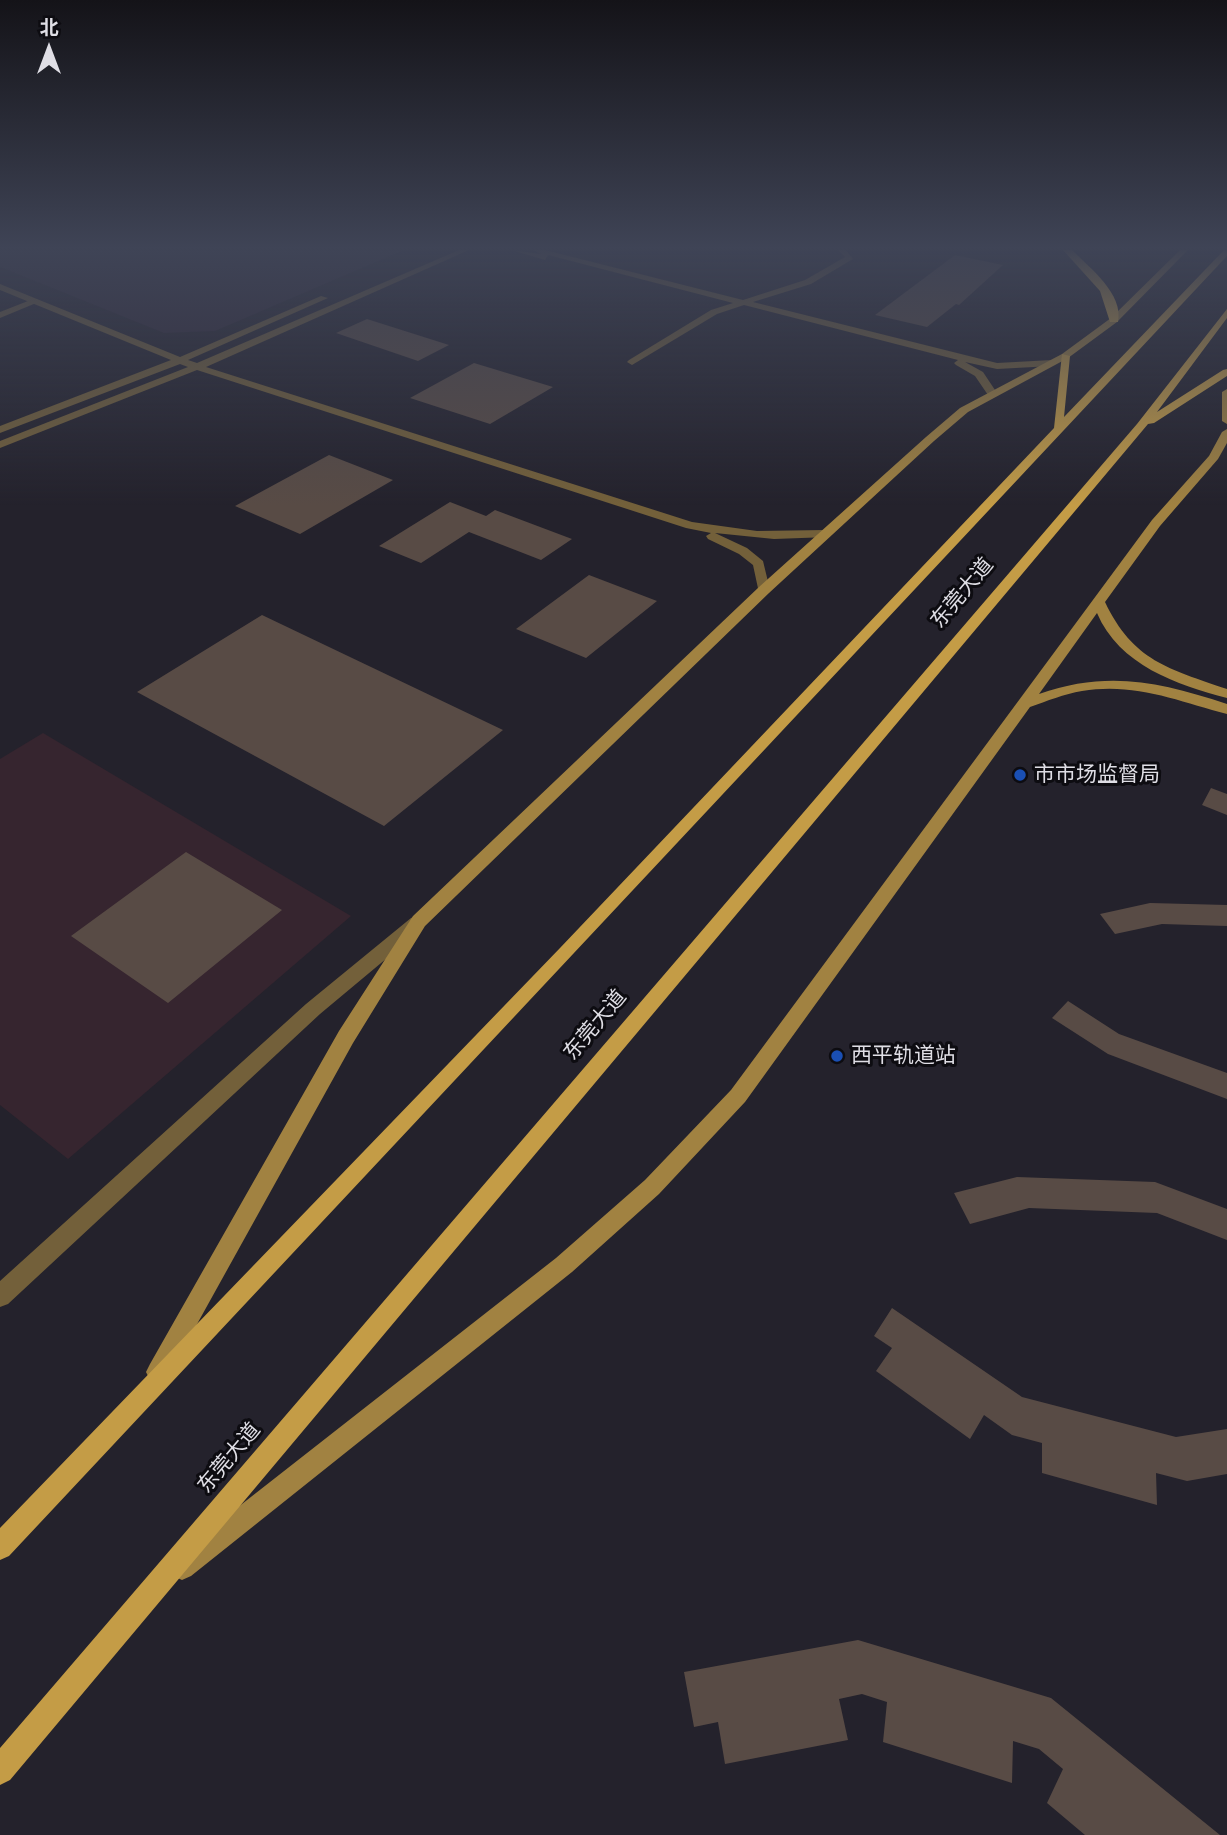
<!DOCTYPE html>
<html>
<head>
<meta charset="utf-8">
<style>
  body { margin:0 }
  #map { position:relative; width:1227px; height:1835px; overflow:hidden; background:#24222c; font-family:"Crimson Pro","Noto Sans SC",serif }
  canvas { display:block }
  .north { position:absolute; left:14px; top:14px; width:70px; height:70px; -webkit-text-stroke:5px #0d0c11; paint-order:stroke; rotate:0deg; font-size:19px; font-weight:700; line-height:28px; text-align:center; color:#dfdee5 }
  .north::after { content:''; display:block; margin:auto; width:24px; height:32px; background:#dfdee5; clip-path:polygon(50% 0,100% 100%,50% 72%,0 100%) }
</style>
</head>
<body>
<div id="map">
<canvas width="1227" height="1835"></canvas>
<div class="north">北</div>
</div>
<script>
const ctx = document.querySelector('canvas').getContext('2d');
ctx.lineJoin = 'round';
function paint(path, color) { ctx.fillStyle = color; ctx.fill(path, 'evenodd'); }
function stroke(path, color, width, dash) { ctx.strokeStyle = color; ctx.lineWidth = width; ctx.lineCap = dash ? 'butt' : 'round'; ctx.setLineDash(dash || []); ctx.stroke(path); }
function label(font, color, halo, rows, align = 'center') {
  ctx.font = font + ' "Crimson Pro","Noto Sans SC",serif'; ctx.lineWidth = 6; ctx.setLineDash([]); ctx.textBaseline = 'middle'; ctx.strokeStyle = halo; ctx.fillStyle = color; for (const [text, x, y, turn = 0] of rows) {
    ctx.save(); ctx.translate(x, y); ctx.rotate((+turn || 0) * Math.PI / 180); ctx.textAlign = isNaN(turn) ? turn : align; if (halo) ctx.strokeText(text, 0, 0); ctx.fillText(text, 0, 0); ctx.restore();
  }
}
const commercial = new Path2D(`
  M43,733L351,916L68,1159L0,1105V759Z`);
const industrial = new Path2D(`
  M0,250H404L215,331L164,333L0,267Z`);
const building = new Path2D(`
  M955,255L1003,265L959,305L956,304L927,327L875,315Z
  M367,319L449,345L418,361L336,333Z
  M474,363L553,387L490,424L410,398Z
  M329,455L393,480L300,534L235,506Z
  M450,502L486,516L495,510L572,539L541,560L469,532L421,563L379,546Z
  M589,575L657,601L586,658L516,629Z
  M262,615L503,730L384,826L137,692Z
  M1211,788L1227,794V815L1202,805Z
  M186,852L282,910L168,1003L71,936Z
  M1150,903L1227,905V926L1162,924L1115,934L1100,914Z
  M1068,1001L1119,1034L1227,1073V1099L1108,1054L1052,1018Z
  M1017,1177L1155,1182L1227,1209V1240L1157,1213L1029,1208L970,1224L954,1193Z
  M892,1308L1022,1397L1176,1437L1227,1429V1474L1187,1481L1156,1473L1157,1505L1042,1473V1443L1012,1435L984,1415L970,1439L876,1371L892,1348L874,1336Z
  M858,1640L1051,1698L1220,1835H1085L1047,1803L1063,1769L1039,1749L1013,1741L1012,1783L883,1742L887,1702L862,1694L839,1699L848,1740L725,1764L718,1722L694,1727L684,1672Z`);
const minor = new Path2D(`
  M511,250L541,254L533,250H545L743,300L805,280L845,257L838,250H846L853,259L811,284L753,302L997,363L1052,360L1057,363L1052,366L997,369L965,362L983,372L997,393L992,396L988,395L975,376L956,365L954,363L958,360L744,305L717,314L632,365L627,362L629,360L711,310L733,303L548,255L545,260Z
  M33,299L41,301L0,318V312Z`);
const tertiary = new Path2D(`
  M459,250H469L206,367L692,522L757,531L825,530L831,534L829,537L774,539L715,533L747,548L763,561L770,590L764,594L759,593L753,565L739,554L708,539L706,536L711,533L686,528L197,370L0,448V441L188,367L180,364L0,433V426L171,360L0,290V284L180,357L321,296L328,298L188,360L197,363Z
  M417,916L426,923L423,928L320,1014L8,1304L0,1307V1281L306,1004L411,918Z`);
const secondary = new Path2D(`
  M1180,250H1188L1117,322L1068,358L968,412L934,441L769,593L425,926L353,1043L166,1380L158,1384L150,1380L146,1372L150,1364L339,1031L413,916L759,587L926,437L960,408L1062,354L1111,318Z
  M1227,389V424L1222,421V392Z
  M1227,429V443L1218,459L1160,526L1105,602C1133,661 1169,669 1227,689V698C1177,685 1119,665 1097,613L1039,694C1108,670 1160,682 1227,704V714C1178,701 1134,682 1082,691C1064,694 1047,701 1030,707L745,1102L659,1194L572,1272L191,1576L182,1580L173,1576L169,1567L173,1558L556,1258L645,1180L731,1090L1152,520L1209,456L1222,432Z`);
const primary = new Path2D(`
  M1224,250H1227V256L9,1556L0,1560V1528L560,948L1054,428L1062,354L1070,356L1064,417Z
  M1227,309V318L1157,412L1223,370L1227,369V376L1154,423L1148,424L10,1780L0,1785V1748L1137,424Z`);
const trunk = new Path2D(`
  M1063,250H1072C1090,268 1124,294 1118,322H1110L1100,291Z`);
const markers = [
  [1020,775,7,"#1a4fb4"],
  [837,1056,7,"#1a4fb4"]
];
const streetNames = [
  ["东莞大道",962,593,-50],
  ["东莞大道",595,1025,-50],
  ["东莞大道",229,1458,-50]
];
const poiNames = [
  ["市市场监督局",1034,775],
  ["西平轨道站",851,1056]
];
paint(commercial, '#36252f');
paint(industrial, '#2f2737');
paint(building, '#584b45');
paint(minor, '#73603a');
paint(tertiary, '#73603a');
paint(secondary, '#a18241');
paint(primary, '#c49c46');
paint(trunk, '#d4a847');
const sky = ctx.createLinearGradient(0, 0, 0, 506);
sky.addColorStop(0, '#141318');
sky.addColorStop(0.49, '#3f4456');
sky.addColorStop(1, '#3f445600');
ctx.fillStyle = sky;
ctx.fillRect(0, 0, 1227, 506);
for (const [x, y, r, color] of markers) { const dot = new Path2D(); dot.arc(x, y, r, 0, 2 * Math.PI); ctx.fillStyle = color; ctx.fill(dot); stroke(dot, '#0d0c11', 2.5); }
label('21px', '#dfdee5', '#0d0c11', streetNames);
label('21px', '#dfdee5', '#0d0c11', poiNames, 'left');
</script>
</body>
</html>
